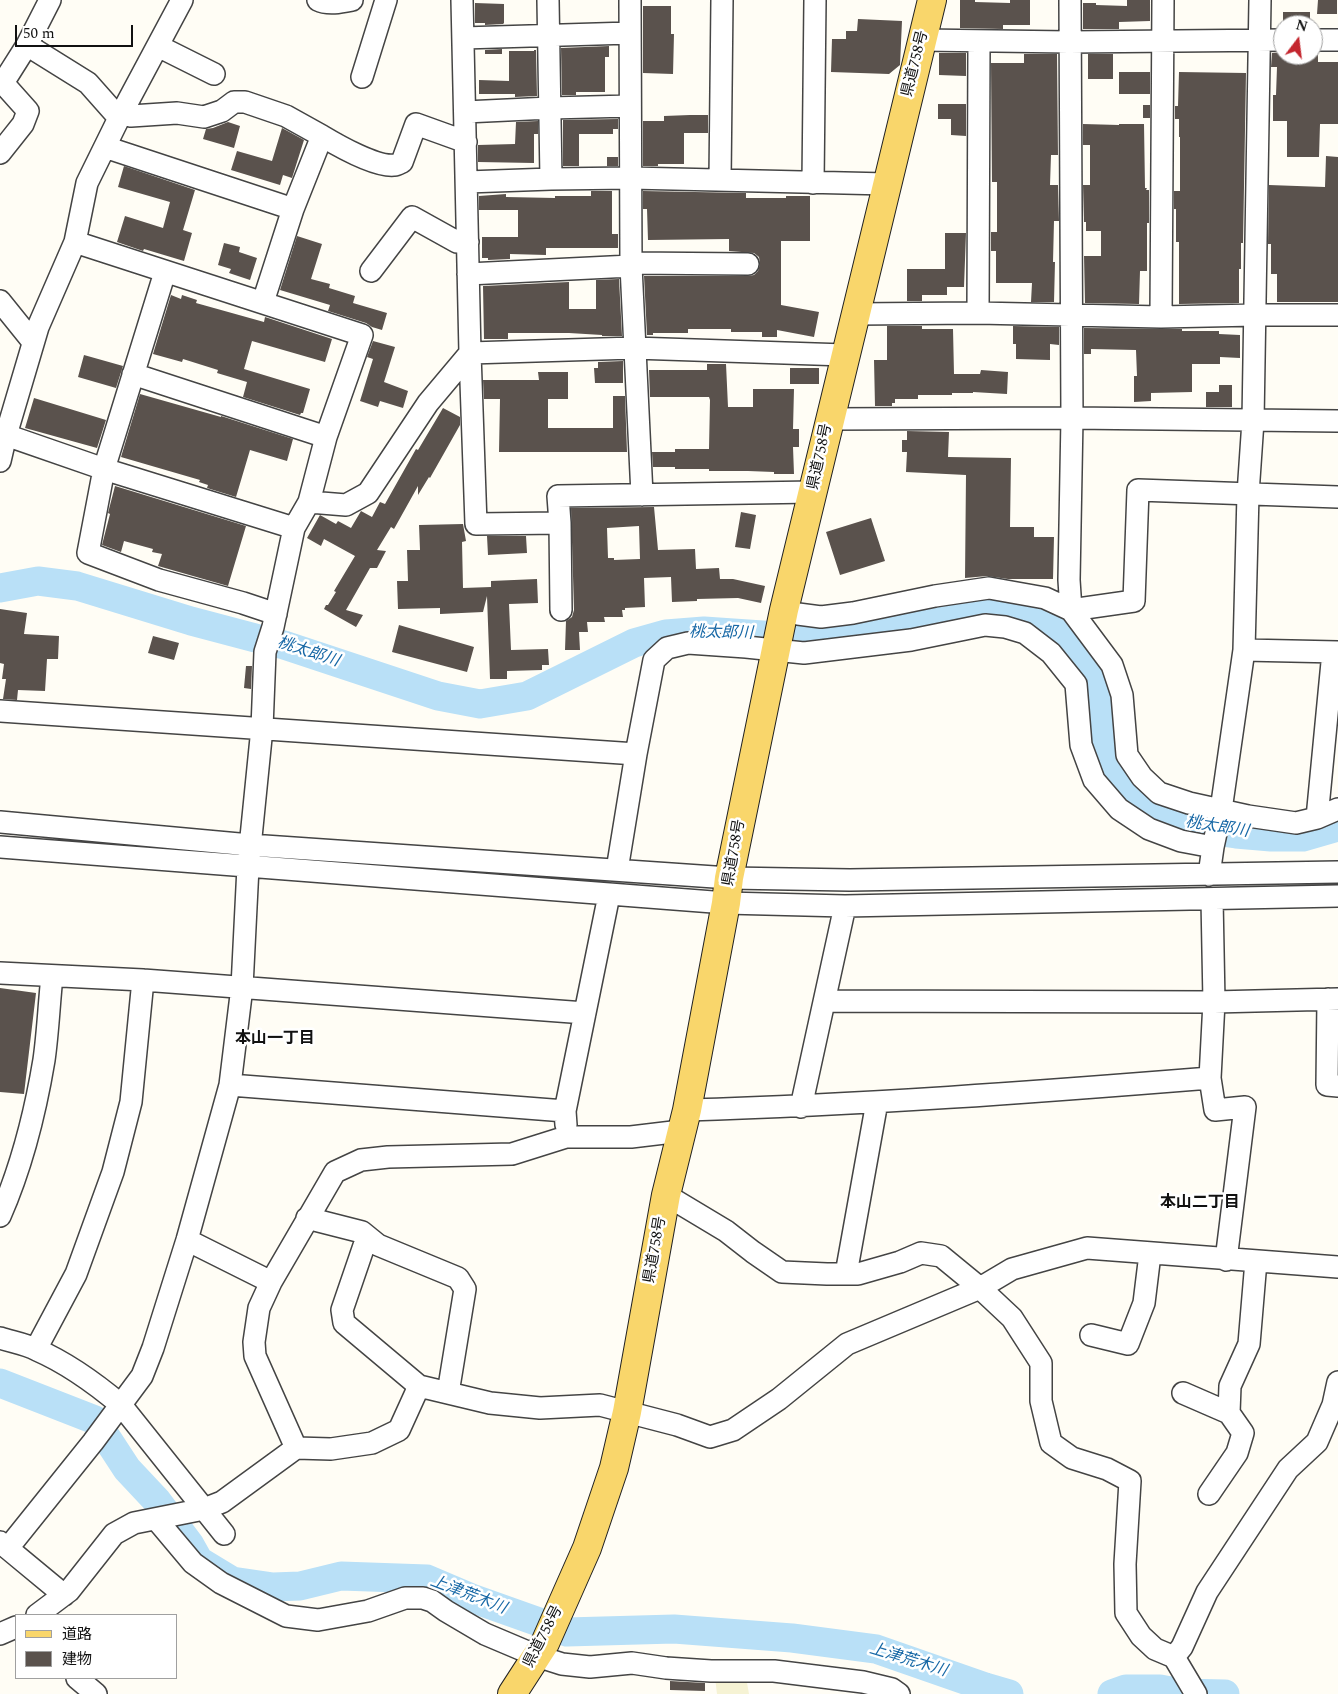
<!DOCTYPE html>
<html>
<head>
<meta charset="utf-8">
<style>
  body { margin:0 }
  #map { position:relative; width:1338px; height:1694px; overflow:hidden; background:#fffdf5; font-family:Spectral,"Noto Sans JP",serif }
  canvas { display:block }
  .legend { position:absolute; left:15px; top:1614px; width:162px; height:65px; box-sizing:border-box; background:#fff; border:1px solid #a0a0a0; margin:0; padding:6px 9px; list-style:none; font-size:15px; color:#111 }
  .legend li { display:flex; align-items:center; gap:10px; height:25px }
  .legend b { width:25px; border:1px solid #a0a0a0 }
  .north { position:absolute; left:1273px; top:15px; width:50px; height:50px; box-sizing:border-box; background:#fff; border:1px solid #a0a0a0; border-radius:50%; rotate:15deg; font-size:14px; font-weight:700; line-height:20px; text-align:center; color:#111 }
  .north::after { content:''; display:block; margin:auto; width:18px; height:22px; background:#c4262e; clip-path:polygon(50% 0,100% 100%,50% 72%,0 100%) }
  .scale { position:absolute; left:15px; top:25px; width:118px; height:22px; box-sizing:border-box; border:2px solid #111; border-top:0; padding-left:6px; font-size:15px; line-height:18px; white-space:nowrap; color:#111; -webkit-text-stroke:4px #fff; paint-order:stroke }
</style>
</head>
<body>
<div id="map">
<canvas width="1338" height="1694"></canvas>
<ul class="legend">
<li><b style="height:6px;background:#f9d66b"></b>道路</li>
<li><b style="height:14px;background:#5a524d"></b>建物</li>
</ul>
<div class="north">N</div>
<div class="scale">50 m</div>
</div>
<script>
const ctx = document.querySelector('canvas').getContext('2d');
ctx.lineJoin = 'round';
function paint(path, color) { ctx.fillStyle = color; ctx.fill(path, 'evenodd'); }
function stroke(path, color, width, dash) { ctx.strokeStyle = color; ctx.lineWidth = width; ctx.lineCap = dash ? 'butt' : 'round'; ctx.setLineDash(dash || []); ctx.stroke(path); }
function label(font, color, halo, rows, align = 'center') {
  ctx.font = font + ' Spectral,"Noto Sans JP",serif'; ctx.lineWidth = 5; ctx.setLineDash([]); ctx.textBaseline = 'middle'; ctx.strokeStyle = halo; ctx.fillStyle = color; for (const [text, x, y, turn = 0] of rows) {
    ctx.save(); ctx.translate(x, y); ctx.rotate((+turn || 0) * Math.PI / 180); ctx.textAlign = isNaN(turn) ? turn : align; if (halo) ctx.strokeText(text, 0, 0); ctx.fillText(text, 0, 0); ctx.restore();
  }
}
const farmland = new Path2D(`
  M715,1677H746L749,1694H717Z`);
const river = new Path2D(`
  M0,588L38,581L77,586L191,621L259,639L284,645L438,696L480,704L527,696L634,643L666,634L704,631L806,638L844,635L908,622L976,605H999L1040,615L1083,651L1096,677L1106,755L1117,780L1140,803L1170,819L1201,829L1236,834L1271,837H1303L1338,827
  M0,1383L95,1420L127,1469L157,1501L190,1545L199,1561L232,1581L273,1587L300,1586L341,1576L427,1579L474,1599L567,1632L674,1629L792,1638L876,1649L985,1687L1009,1694
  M1112,1694L1126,1689H1160L1181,1693L1225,1694`);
const building = new Path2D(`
  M960,0H975V2L1010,3V0H1030V25H1003V29L960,28Z
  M1127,0H1150V21L1119,22V29H1083V3H1096V5L1127,6Z
  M1318,0H1337V14H1317Z
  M475,3L504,4V23L503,24L485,25V23H475Z
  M643,6H671V34H674L673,74L643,73Z
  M1283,12H1310V25H1283Z
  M858,19L902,21L900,65L889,74L831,72L832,39H846V31H857Z
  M609,46V57H605V92H576V95H562L561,48Z
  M502,49V54H485V50Z
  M534,50H536L537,96L515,97V94H479V80L509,81V51H534Z
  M1283,52V55H1318V62H1338V124H1320L1319,157H1287V121H1273V95H1276L1277,67H1271L1272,53Z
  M939,53H966V76L939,75Z
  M1024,54H1057L1058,155H1051L1050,185H1058L1059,221H1054L1053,262H1055L1054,302H1031L1032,283H996V251H991V232H997V182H992L991,63H1024Z
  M1088,54H1113V79H1088Z
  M1119,72H1150V94H1119Z
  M1179,72L1246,73L1243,243H1241V269H1239V303L1179,304V242H1176V209H1174V191H1180V137H1179V119H1175V106H1178Z
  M938,104H966V136L951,135V119H938Z
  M1143,105H1150V118H1143Z
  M690,115H708V133H684V164H658V166H643V121H664V116Z
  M618,119V129H613V134H579V166H563V120Z
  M538,121V134H534V163L478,162V145L515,144L516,122Z
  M228,122L240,126L234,148L203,139L206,129L213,128Z
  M1083,124L1119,125V124H1144L1145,188H1147L1146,190H1149V223H1147V271H1140L1139,304L1085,303L1084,256H1101V231H1086V222H1084L1083,185H1090V145H1083Z
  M282,128L304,140L292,178L283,175L280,185L231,170L237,151L272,161Z
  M1326,156L1338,157V302H1277V274H1271V244H1268L1269,185L1325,187Z
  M607,157H618V166H607Z
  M124,166L195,190L183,230L192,233L184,261L144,249L143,251L117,242L125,216L163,228L170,202L118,187Z
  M591,191H612V234H618V248H546V255L510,254V259L488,260V258H482V237H518V210H479V196L506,194V197L555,198V196H591Z
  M643,191L746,193V198H786V196H810V241H781V305L819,312L814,337L777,330V337H762V332H731V329H688V333H653V335H647L644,276H748L754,275L758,271L760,264L759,257L754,253L729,251V239L648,240L647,209H643Z
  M945,233H966L964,287H947V295H922V301H907V269H945Z
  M297,236L322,244L311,279L330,284L329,288L355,296L353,303L387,313L382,330L372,327L366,323L328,311L330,305L280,290Z
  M224,243L240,247L239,252L257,258L250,280L229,273L231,269L218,265Z
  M619,279L622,336H602V335L569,333H508V339H484L483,286L569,282V309H596V280Z
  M171,295L181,299L182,295L197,300L196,303L264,322L265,317L332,339L325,362L252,341L244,369L310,389L303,413H301L300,415L243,397L247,382L217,373L218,370L183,359L182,362L153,354Z
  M887,326H922V329H953L954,374H980L981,370L1008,372L1007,394L973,392V393H952V395H918V399H895V403H892V406H875L874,360H887Z
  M1013,326L1059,327V345L1050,344V360L1016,359V344H1013Z
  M1084,328L1182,329V331H1219V334L1240,335V358L1220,357V364H1192V392L1151,393V401L1134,402V376H1137L1136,350L1091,349V354H1084Z
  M373,341L395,347L384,382L408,391L403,408L380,401L378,407L360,401L373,359L367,357Z
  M84,355L123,366L116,388L78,377Z
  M623,361V383H595L594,368H598V362Z
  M707,364H726L728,407H753V389H794L793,429H799V447H793L794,474H774V472L748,471H709V469H675V467H653L652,452H675V449H709L710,400L709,397H650L649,370H707Z
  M790,368H819V384H790Z
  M538,372H568V399H548V428H613V396H625L627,452H499L500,399H484L483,380H539Z
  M1219,385H1232V407H1206V392H1219Z
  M140,394L221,417V416L293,439L287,461L250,450L236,497L207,488L208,485L199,482L200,480L121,457Z
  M34,398L106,420L97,448L25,428Z
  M443,408L460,417V425L430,478L429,477L418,495V486L394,529L391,527L377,550L386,551L377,568H370L346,610L363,615L356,627L324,609L326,605H328L336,592L334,591L355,556L324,539L321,546L307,538L320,515L336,524L338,521L351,528L361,511L372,517L380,502L385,504L416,449L418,450Z
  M907,431L949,432L948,457L1011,458L1010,527H1034V537H1054L1053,579H1008L987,576L965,578L966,475L906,472L907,452H902V440H907Z
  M115,486L246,526L228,586L158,566L162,554L152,552L153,549L124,541L121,552L102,545L110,514L108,513Z
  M654,507L658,550L695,549L696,569L719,568L720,579H733L765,586L761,603L738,598L697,599V601L672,602L671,577L644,578L645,607L625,608V610H622L623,617H604L605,622H587L588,632H579L580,650H565L566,621L572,617L574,610L571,508ZM639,526L640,559L614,560V558H608L607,528Z
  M741,512L756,515L750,549L735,547Z
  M871,518L885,561L840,575L826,532Z
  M463,524L466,541L462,542L463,588L491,587V581L537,579L538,603L509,604L511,650L548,649L549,665H542V670L507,671V679H490L487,596L483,612L440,614V608L398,609L397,581H408L407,550H420L419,525Z
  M487,536H526L527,553L488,555Z
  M0,609L27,613L24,634L59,636L58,659H47L45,691L18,690L17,700L3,699L6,679H2L4,664L0,663Z
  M399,625L474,647L467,672L392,652Z
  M153,636L179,643L174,660L148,653Z
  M246,666H252L251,689L244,688Z
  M0,988L36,993L24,1094L0,1092Z
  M670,1681L705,1683V1691L670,1690Z`);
const minor = new Path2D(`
  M318,0C328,5 342,2 352,0
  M462,0L470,353L476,524L560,523L558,496L814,492
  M548,0L551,179
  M630,0L631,266L642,495
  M1070,0L1072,418L1069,580L1071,610L1134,601L1138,490L1338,497
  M463,38L630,33
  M922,40L1069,42L1283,40
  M1313,40H1338
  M27,45L88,83L119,118
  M158,46L214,74
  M362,77L386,0
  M0,83H3L27,45L50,0
  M465,112L550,108L630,106
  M122,113L131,116L177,113L204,117L222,111L234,102H245L286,116L322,136L293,209
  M322,136C337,145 377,168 395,165C397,165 400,163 402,162L416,124L466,142
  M105,147L293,209L263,302
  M0,153L23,124L28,111L3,83
  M720,180L722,0
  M467,182L551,179L631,178L887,184
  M813,183L815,0
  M631,263L748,264
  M371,271L412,217L457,242H468
  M165,272L104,469L88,553L159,580L243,603L276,614
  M468,274L631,266
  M0,301L33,342
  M978,313L979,41
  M855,314L978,313L1161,317L1255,315H1338
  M1161,317L1163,0
  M133,374L326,437
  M829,419L1072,418L1338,421
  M0,433L104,469L294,528
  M0,461L6,435L38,327L75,242L87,183L119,118L182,0
  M309,502L346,505L368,493L428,403L470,353L634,348L845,355
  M560,523L561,610
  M784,610L798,614L821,617L853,613L935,596L989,588L1045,598L1071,610L1112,665L1122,695L1127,755L1142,777L1159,793L1189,803L1248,816L1296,823L1317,818L1338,809
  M1244,650L1338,652
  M0,711L636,754
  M1317,818L1333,652
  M0,822L250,845L729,878L850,880L1338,872
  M0,847L726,903L845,906L1338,896
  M1213,847L1221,810L1244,650L1248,494L1253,421L1260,0
  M617,870L636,754L654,660L667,648L688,643L746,647L804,653L911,640L985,625L1005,627L1025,633L1051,653L1076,684L1081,745L1094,780L1119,809L1149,829L1181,841L1213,847L1209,875
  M1212,899L1214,1002L1210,1078L1215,1110L1245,1107L1226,1260
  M0,973L143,980L585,1013
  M1328,999L1327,1085L1338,1086
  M825,1001L1214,1002L1338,999
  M230,1085L565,1111
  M801,1107L845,906
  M687,1110C862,1105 1036,1092 1210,1078
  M566,1125L565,1111L609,895
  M666,1195L726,1231L753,1252L782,1272L827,1274H858L900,1262L921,1253L941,1256L980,1288L1012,1318L1041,1363V1401L1051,1443L1072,1458L1107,1469L1130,1481L1125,1564L1126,1613L1141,1636L1155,1649L1174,1657L1196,1694
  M0,1216C22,1166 35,1114 44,1060C48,1032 49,1004 52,976
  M307,1218L362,1232L378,1245L458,1278L465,1289L448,1393
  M367,1237L342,1310L344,1323L419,1386
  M187,1240L271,1282
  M846,1274L877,1102
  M1091,1335L1128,1344L1144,1303L1150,1254
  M0,1338C12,1342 26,1344 37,1350C67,1363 96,1384 121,1405L224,1534
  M36,1349L76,1274L113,1172L131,1102L143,980
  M1183,1393L1229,1413L1230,1386L1249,1344L1256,1261
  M296,1448L255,1356L254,1342L259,1308L271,1282L335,1172L361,1160L388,1157L512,1154L566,1137H631L681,1131
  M1209,1494L1237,1453L1243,1433L1229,1413
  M156,1519L193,1563L221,1583L286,1616L318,1620L368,1611L405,1598H423L432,1601L446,1611L485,1634L537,1656L562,1664L590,1667L632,1663L666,1668L711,1671H774L863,1682L892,1689L899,1694
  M0,1542L64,1595
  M8,1548L93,1442L142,1376L153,1348L187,1240L230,1085L242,987L248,867L262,728L265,652L273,627L294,528L309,502L326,437L362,335L75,242
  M37,1615L69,1591L114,1534L134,1523L204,1509L222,1502L296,1448L331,1449L372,1443L399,1430L419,1386L490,1403L540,1408L600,1405L677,1425L710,1437L733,1430L779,1399L847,1344L980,1288L1012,1269L1087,1248L1338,1267
  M0,1634L16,1627
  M1174,1657L1182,1647L1207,1592L1288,1469L1317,1442L1333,1405L1338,1382
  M77,1678L96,1694`);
const major = new Path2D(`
  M512,1694L545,1643L587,1548L614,1468L627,1412L666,1195L687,1110L726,903L729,878L784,610L932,0`);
const streetNames = [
  ["県道758号",916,64,-76],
  ["県道758号",821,457,-78],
  ["県道758号",735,853,-80],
  ["県道758号",656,1250,-80],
  ["県道758号",544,1637,-63]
];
const waterNames = [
  ["桃太郎川",721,634,1],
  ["桃太郎川",308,653,18],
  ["桃太郎川",1217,828,9],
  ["上津荒木川",468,1596,21],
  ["上津荒木川",908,1661,17]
];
const neighbourhoodNames = [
  ["本山一丁目",275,1040],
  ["本山二丁目",1200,1204]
];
paint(farmland, '#f6f3d4');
stroke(river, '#b9e0f7', 29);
paint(building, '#5a524d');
stroke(minor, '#444', 24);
stroke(major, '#222', 30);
stroke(minor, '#fff', 21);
stroke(major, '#f9d66b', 28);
label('15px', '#111', '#fff', streetNames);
label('italic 16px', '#1768a6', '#fff', waterNames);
label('bold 16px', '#111', '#fff', neighbourhoodNames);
</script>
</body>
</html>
